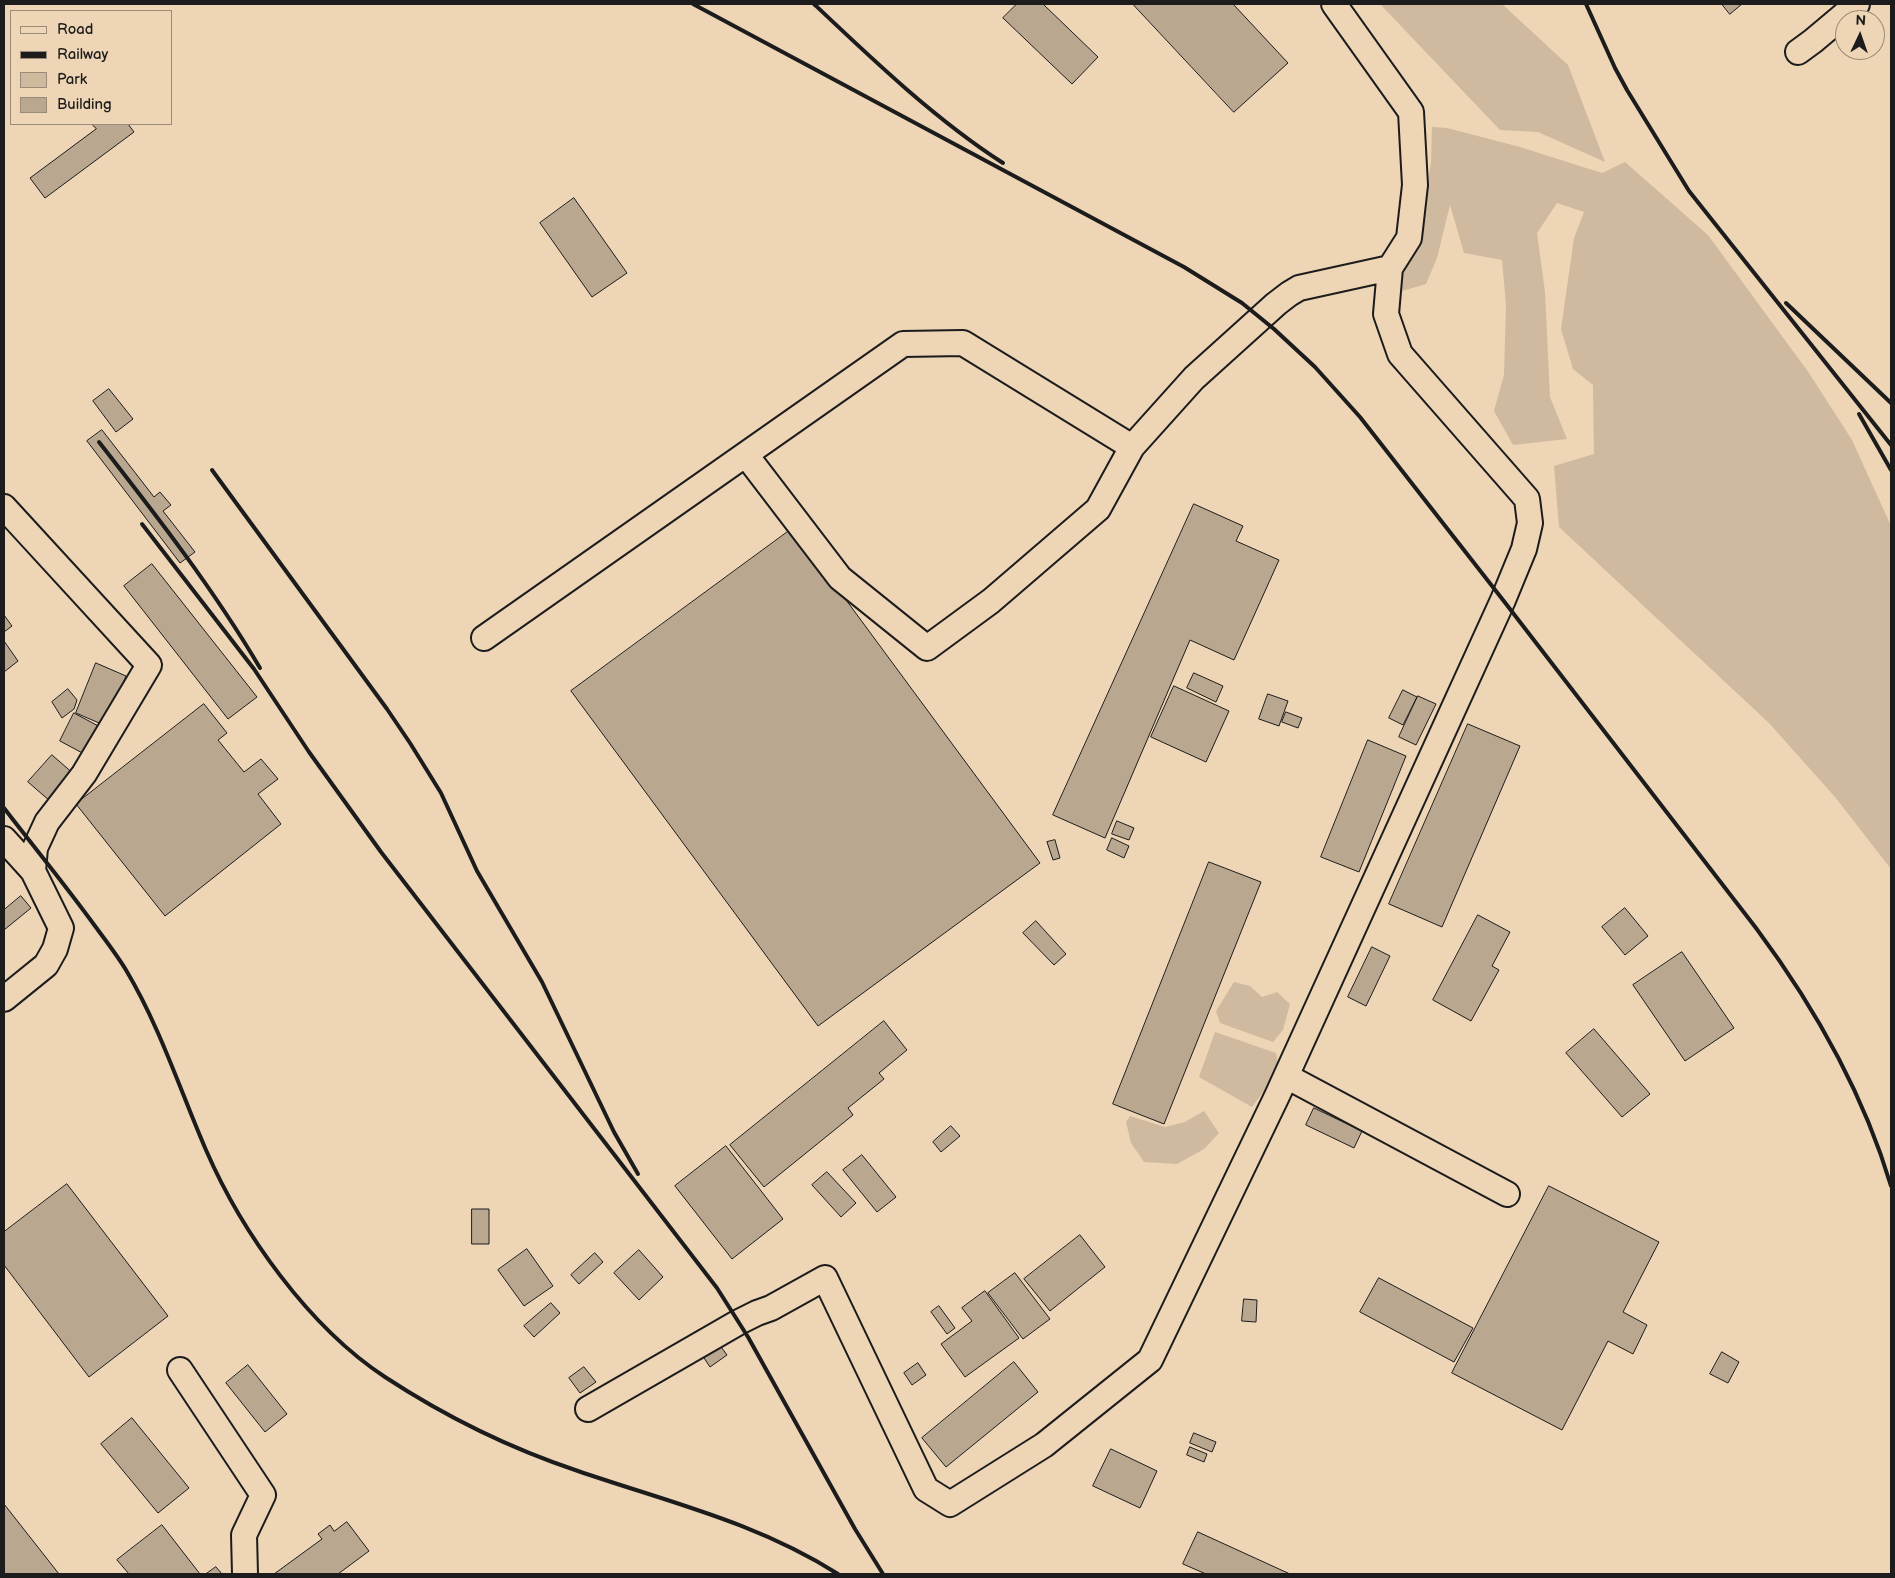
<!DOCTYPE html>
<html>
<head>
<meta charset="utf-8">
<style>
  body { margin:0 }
  #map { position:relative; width:1895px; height:1578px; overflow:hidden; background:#edd5b5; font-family:"Balsamiq Sans",sans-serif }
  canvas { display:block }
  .frame { position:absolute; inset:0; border:5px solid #1c1c1c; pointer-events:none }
  .legend { position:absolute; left:10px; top:10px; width:162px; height:115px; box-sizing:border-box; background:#edd5b5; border:1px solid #998b78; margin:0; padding:6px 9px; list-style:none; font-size:15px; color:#1c1c1c }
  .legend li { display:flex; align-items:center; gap:10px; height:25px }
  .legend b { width:25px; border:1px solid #998b78 }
  .north { position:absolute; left:1835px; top:10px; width:50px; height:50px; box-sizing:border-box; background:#edd5b5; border:1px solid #998b78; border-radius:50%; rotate:3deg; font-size:14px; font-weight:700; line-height:20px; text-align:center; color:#1c1c1c }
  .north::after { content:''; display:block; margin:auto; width:18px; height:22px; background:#1c1c1c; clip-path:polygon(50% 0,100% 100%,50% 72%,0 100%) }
</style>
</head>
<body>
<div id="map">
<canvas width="1895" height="1578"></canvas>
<div class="frame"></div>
<ul class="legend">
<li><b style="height:6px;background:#edd5b5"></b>Road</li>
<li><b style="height:6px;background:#1c1c1c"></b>Railway</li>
<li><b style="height:14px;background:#cfba9f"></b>Park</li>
<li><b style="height:14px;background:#b9a78f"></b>Building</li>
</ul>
<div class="north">N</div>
</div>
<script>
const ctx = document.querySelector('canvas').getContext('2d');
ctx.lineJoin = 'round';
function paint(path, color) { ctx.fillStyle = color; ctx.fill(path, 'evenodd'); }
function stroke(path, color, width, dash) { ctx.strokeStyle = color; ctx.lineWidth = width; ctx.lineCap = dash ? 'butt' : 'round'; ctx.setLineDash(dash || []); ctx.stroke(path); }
const green = new Path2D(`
  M1380,4H1502L1568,65L1605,162L1538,132L1500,130Z
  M1432,127L1447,128L1520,147L1602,173L1625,162L1708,235L1809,373L1852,440L1891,526V869L1835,797L1769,723L1559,527L1554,466L1594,454L1593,385L1573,369L1561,329L1574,238L1584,212L1557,203L1537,233L1545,292L1550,397L1567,439L1513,445L1494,411L1504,375L1506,305L1502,260L1464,253L1450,205L1437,258L1426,284L1402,291L1404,258L1422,224L1431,162Z
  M1234,982L1250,986L1262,997L1277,992L1290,1004L1283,1030L1273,1042L1220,1023L1216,1011Z
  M1215,1032L1276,1053L1279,1070L1252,1107L1199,1077Z
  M1204,1111L1219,1133L1204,1149L1177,1164L1144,1162L1131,1143L1126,1122L1130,1116L1165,1127L1185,1122Z`);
const building = new Path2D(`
  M1017,4H1043L1098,57L1072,84L1003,18Z
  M1133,4H1233L1288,63L1234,112Z
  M1722,4H1742L1730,14Z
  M92,124H128L134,132L45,198L30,178L96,129Z
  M574,198L627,273L592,297L540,223Z
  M109,389L133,419L116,432L93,401Z
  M102,430L154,497L160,492L171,505L163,511L195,552L180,563L87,441Z
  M1194,504L1243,526L1236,541L1279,560L1234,660L1190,640L1105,838L1053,815Z
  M793,528L1040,863L818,1026L571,691Z
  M152,564L257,697L228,719L124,586Z
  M4,615L12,626L4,632Z
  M4,641L18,661L4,672Z
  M96,663L126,676L106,726L76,713Z
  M1194,673L1223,686L1216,702L1187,688Z
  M1174,686L1229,711L1206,762L1151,737Z
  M68,689L77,700L74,709L62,718L52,702Z
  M1403,690L1417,697L1403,725L1389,718Z
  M1268,694L1288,701L1279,726L1259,719Z
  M1418,696L1436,704L1416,745L1399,737Z
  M204,704L227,733L218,740L244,772L261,759L278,779L258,794L281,824L165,916L76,804Z
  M1286,712L1302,718L1298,728L1282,722Z
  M74,713L102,728L88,756L60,741Z
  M1468,724L1520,746L1442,927L1389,904Z
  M1368,740L1406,756L1359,872L1321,857Z
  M52,755L82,781L58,808L28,782Z
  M1117,821L1134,828L1129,840L1112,834Z
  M1112,838L1129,846L1124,858L1107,850Z
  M1055,840L1060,858L1053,860L1047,842Z
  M1209,862L1261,882L1164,1124L1113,1104Z
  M21,896L31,908L4,930V910Z
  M1625,908L1648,936L1625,955L1602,927Z
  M1478,915L1510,932L1492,966L1499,970L1471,1021L1433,1000Z
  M1036,921L1066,954L1054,965L1023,933Z
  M1372,947L1390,956L1366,1006L1348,997Z
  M1682,952L1734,1028L1685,1061L1633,985Z
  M884,1021L907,1050L879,1073L884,1079L848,1108L853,1115L764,1187L730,1145Z
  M1594,1029L1650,1094L1622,1117L1566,1053Z
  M1314,1108L1362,1131L1354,1148L1306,1125Z
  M951,1126L960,1136L941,1152L933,1142Z
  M726,1146L783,1219L732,1259L675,1186Z
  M862,1155L896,1197L877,1212L843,1170Z
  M827,1172L856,1203L841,1217L812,1185Z
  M67,1184L168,1316L89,1377L4,1265V1232Z
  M1549,1186L1659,1242L1623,1312L1647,1325L1633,1354L1608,1341L1562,1430L1452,1373Z
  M472,1209H489V1244H472Z
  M1080,1235L1105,1267L1050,1311L1024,1279Z
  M527,1249L553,1286L524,1306L498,1270Z
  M639,1250L663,1277L639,1300L614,1273Z
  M595,1253L603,1262L579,1284L571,1275Z
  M1015,1273L1050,1319L1023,1339L988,1293Z
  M1379,1278L1473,1328L1454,1362L1360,1312Z
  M985,1291L1019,1338L965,1377L941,1344L972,1321L962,1308Z
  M1244,1299L1257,1300L1256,1322L1242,1321Z
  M551,1303L560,1313L534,1337L524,1326Z
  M939,1306L955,1328L947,1334L931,1312Z
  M716,1340L727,1355L710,1367L700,1352Z
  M1722,1352L1739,1362L1728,1383L1710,1374Z
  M1014,1362L1038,1392L946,1467L922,1438Z
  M918,1363L926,1375L912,1385L904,1373Z
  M248,1365L287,1414L265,1432L226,1383Z
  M584,1367L596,1382L580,1393L569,1378Z
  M132,1418L189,1488L158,1513L101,1444Z
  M1194,1433L1216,1442L1212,1452L1190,1443Z
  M1190,1447L1207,1454L1204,1462L1187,1455Z
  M1111,1449L1157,1471L1140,1508L1093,1486Z
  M4,1504L59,1574H4Z
  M347,1522L369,1551L338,1574H274L322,1539L318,1534L330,1525L334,1531Z
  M162,1525L200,1574H129L117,1560Z
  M1198,1532L1290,1574H1206L1183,1564Z
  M216,1567L222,1574H206Z`);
const minor = new Path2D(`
  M1798,52L1813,41L1857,4
  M746,455L840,578L927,648L991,601L1098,509L1132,447L1194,378L1276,304L1289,294L1299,288L1390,268
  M4,507L149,665L84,774L47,822L35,848L33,871L61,928L55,949L46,965L4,999
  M484,638L903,344L963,343L1132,447
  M4,839L33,871
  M1286,1076L1507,1194
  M180,1370L263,1495L244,1535L245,1574
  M588,1409L739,1322L757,1313L771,1308L825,1278L926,1489L950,1504L1044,1445L1150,1360L1277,1096L1503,600L1524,549L1530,523L1527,499L1400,354L1386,314L1390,268L1409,238L1415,185L1411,112L1334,4`);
const rail = new Path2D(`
  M693,4L1184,267L1242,303L1274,329L1315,367L1360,417L1503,600L1756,928C1814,1006 1863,1092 1891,1186
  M814,4C872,59 936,120 1003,163
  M1586,4L1615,68L1627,90L1689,191L1891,445
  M1786,303L1891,403
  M1859,414L1891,470
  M99,442C156,515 213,588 260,668
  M212,470L387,709L410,743L441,793L477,871L542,982L614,1132L638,1174
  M142,524L254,669L309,752L381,852L717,1288L748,1337L855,1529L883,1574
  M4,808C34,847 66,886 95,926C106,941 117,955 126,970C160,1027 180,1090 206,1150C242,1233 309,1327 385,1377C446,1417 509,1448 578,1471C668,1502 756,1522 838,1574`);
paint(green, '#cfba9f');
paint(building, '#b9a78f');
stroke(building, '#1c1c1c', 1);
stroke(minor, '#1c1c1c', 28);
stroke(minor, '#edd5b5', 24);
stroke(rail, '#1c1c1c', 4);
</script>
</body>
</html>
